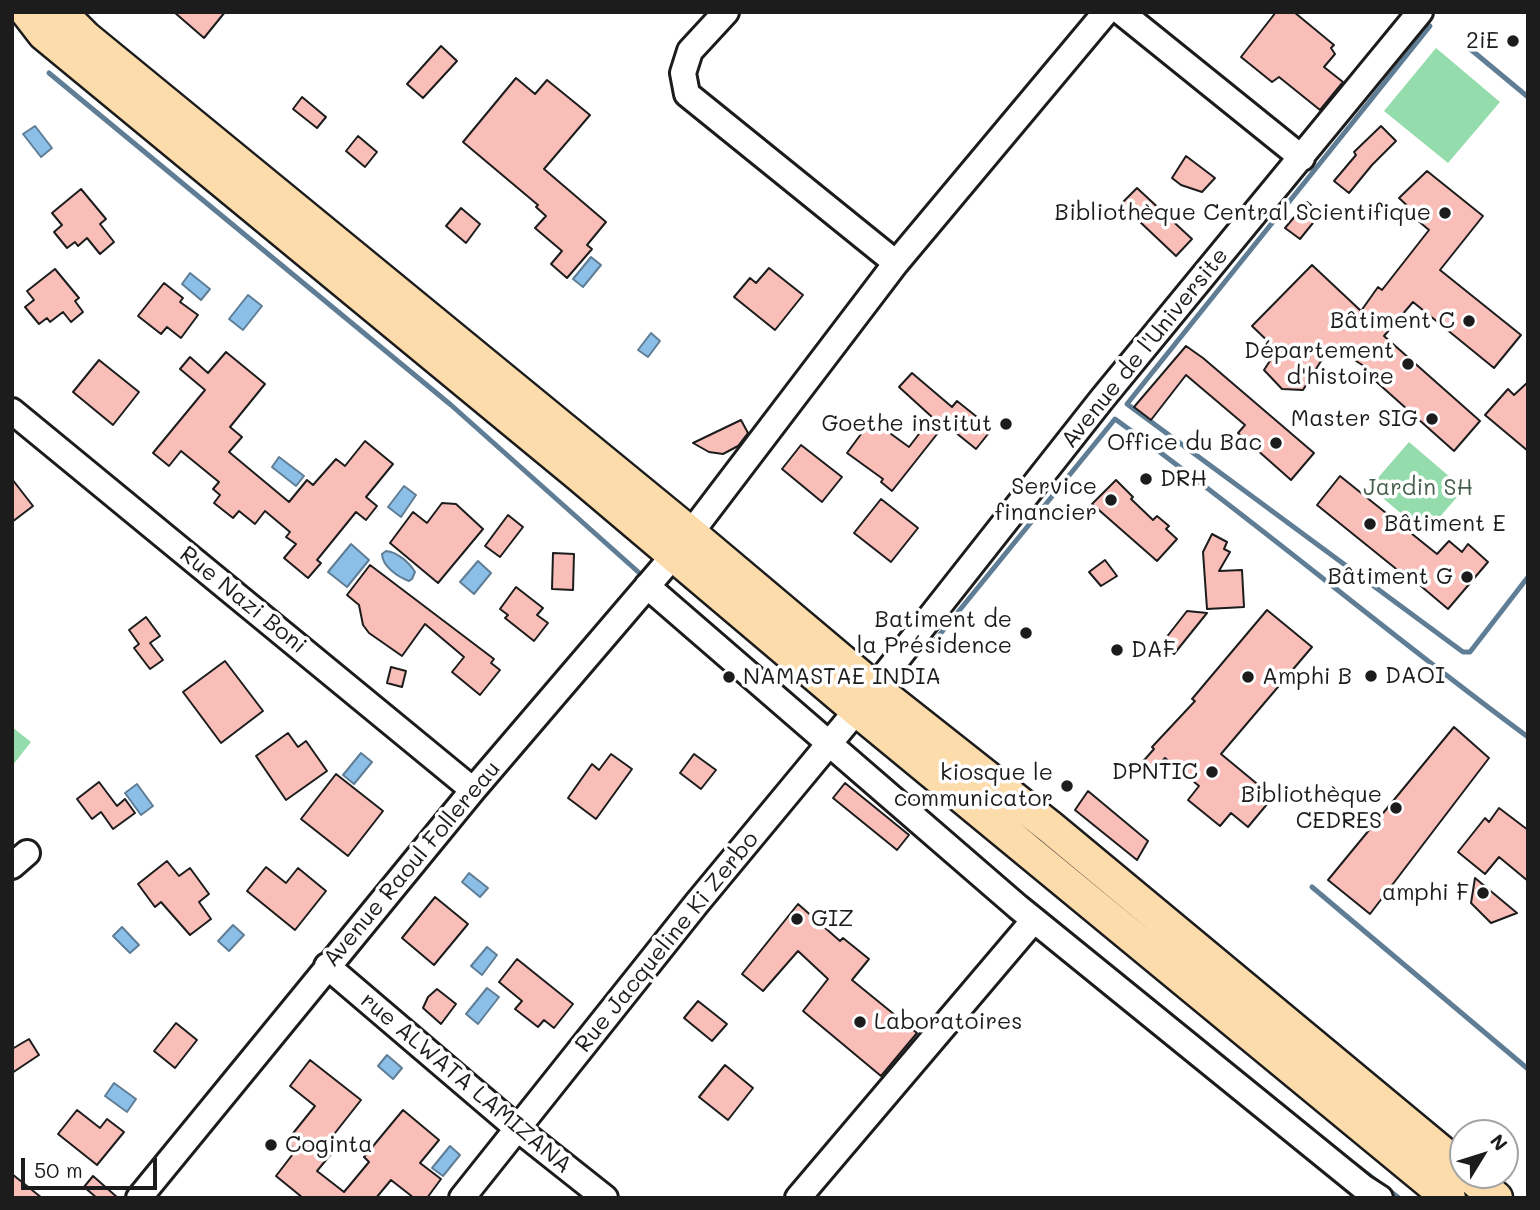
<!DOCTYPE html>
<html>
<head>
<meta charset="utf-8">
<style>
  body { margin:0 }
  #map { position:relative; width:1540px; height:1210px; overflow:hidden; background:#fff; font-family:Mali,sans-serif }
  canvas { display:block }
  .frame { position:absolute; inset:0; border:14px solid #1c1c1c; pointer-events:none }
  .north { position:absolute; left:1449px; top:1119px; width:70px; height:70px; box-sizing:border-box; background:#fff; border:2px solid #a4a4a4; border-radius:50%; rotate:52deg; font-size:19px; font-weight:700; line-height:28px; text-align:center; color:#1c1c1c }
  .north::after { content:''; display:block; margin:auto; width:24px; height:32px; background:#1c1c1c; clip-path:polygon(50% 0,100% 100%,50% 72%,0 100%) }
  .scale { position:absolute; left:21px; top:1158px; width:136px; height:32px; box-sizing:border-box; border:4px solid #1c1c1c; border-top:0; padding-left:9px; font-size:21px; line-height:24px; white-space:nowrap; color:#1c1c1c; -webkit-text-stroke:5px #fff; paint-order:stroke }
</style>
</head>
<body>
<div id="map">
<canvas width="1540" height="1210"></canvas>
<div class="frame"></div>
<div class="north">N</div>
<div class="scale">50 m</div>
</div>
<script>
const ctx = document.querySelector('canvas').getContext('2d');
ctx.lineJoin = 'round';
function paint(path, color) { ctx.fillStyle = color; ctx.fill(path, 'evenodd'); }
function stroke(path, color, width, dash) { ctx.strokeStyle = color; ctx.lineWidth = width; ctx.lineCap = dash ? 'butt' : 'round'; ctx.setLineDash(dash || []); ctx.stroke(path); }
function label(font, color, halo, rows, align = 'center') {
  ctx.font = font + ' Mali,sans-serif'; ctx.lineWidth = 7; ctx.setLineDash([]); ctx.textBaseline = 'middle'; ctx.strokeStyle = halo; ctx.fillStyle = color; for (const [text, x, y, turn = 0] of rows) {
    ctx.save(); ctx.translate(x, y); ctx.rotate((+turn || 0) * Math.PI / 180); ctx.textAlign = isNaN(turn) ? turn : align; if (halo) ctx.strokeText(text, 0, 0); ctx.fillText(text, 0, 0); ctx.restore();
  }
}
const green = new Path2D(`
  M1436,48L1500,102L1448,163L1384,111Z
  M1409,442L1464,489L1425,534L1370,487Z
  M12,727L31,742L12,766Z`);
const water = new Path2D(`
  M35,126L52,148L41,157L23,134Z
  M591,257L601,265L583,287L573,279Z
  M190,273L210,289L201,300L182,284Z
  M248,295L262,306L243,330L229,319Z
  M651,333L660,341L648,357L638,350Z
  M279,457L304,476L296,486L272,467Z
  M404,486L416,495L401,517L388,507Z
  M351,544L369,560L347,587L328,572Z
  M386,551C397,552 409,562 415,572L412,579L409,581C398,577 382,566 382,554Z
  M478,561L491,573L474,594L460,582Z
  M361,753L372,762L354,784L343,775Z
  M137,784L153,806L141,815L125,793Z
  M469,873L488,888L480,897L462,882Z
  M233,925L244,935L229,951L218,941Z
  M122,927L139,945L130,953L113,936Z
  M487,947L497,955L482,975L471,966Z
  M487,988L499,997L478,1024L466,1014Z
  M387,1055L402,1068L393,1079L378,1066Z
  M114,1083L136,1099L127,1112L105,1096Z
  M450,1146L460,1155L443,1176L432,1168Z`);
const stream = new Path2D(`
  M1430,26L1127,404L1463,652H1470L1528,577
  M1469,48L1528,97
  M49,73L451,405L645,578
  M932,644L1115,419C1256,521 1388,634 1528,737
  M1312,887L1528,1069
  M1353,1163L1399,1198`);
const building = new Path2D(`
  M174,12H225L204,38Z
  M1276,12H1294L1334,45L1331,48L1335,54L1324,67L1343,82L1320,110L1279,77L1272,82L1241,57Z
  M441,46L457,61L423,98L407,84Z
  M516,78L535,94L547,80L590,115L544,169L606,222L587,245L592,249L567,278L551,264L562,251L535,228L546,216L536,207L538,205L463,142Z
  M302,97L326,117L317,128L293,109Z
  M1381,126L1396,141L1372,165L1349,193L1334,181L1356,155L1354,152Z
  M358,136L377,152L365,167L346,151Z
  M1186,156L1215,178L1202,192L1181,185L1172,178Z
  M1427,171L1483,216L1440,270L1521,335L1494,368L1413,302L1384,336L1480,421L1454,451L1371,377L1375,373L1337,349L1321,361L1303,390L1282,389L1264,370L1277,350L1252,326L1312,265L1361,311L1378,287L1382,290L1429,230L1410,214L1413,211L1399,198Z
  M1137,188L1192,239L1176,256L1121,204Z
  M81,189L106,219L100,224L114,242L100,254L87,238L78,246L75,242L67,248L54,232L62,225L52,213Z
  M1307,202L1321,213L1300,239L1285,228Z
  M461,208L480,224L466,243L446,226Z
  M769,268L803,295L775,330L734,297L750,278L756,283Z
  M55,269L79,298L75,301L83,312L71,322L63,312L50,322L47,318L39,324L25,307L34,300L27,291Z
  M164,283L183,298L180,302L198,315L181,338L167,327L161,334L138,316Z
  M1186,346L1203,358L1314,453L1291,480L1238,433L1245,425L1186,375L1151,420L1134,407Z
  M226,352L265,384L230,427L242,437L229,452L289,502L307,480L313,485L336,459L345,466L365,441L393,464L366,497L377,506L366,520L356,512L317,560L321,563L308,578L284,558L296,544L286,537L290,532L265,511L255,524L239,511L233,518L214,503L220,495L213,489L219,482L181,451L169,466L153,453L205,390L180,369L190,357L208,373Z
  M99,360L139,392L113,425L73,392Z
  M912,373L952,407L957,401L992,429L976,449L945,424L892,491L881,482L883,479L847,453L864,430L887,431L909,447L932,417L899,387Z
  M1528,382V451L1485,415L1508,389L1514,395Z
  M741,420L748,433L738,446L723,454L709,452L693,443Z
  M801,445L842,477L822,502L782,469Z
  M1340,476L1437,554L1449,541L1462,552L1468,544L1488,562L1448,609L1402,570L1400,572L1317,505Z
  M12,479L33,506L12,522Z
  M1116,480L1133,497L1131,499L1153,520L1157,516L1169,526L1166,529L1177,539L1157,561L1092,504Z
  M881,499L918,528L891,562L854,533Z
  M442,503L456,504L483,529L438,583L390,543L413,512L427,523Z
  M508,515L523,527L500,557L485,546Z
  M1212,534L1227,542L1224,549L1230,552L1219,571L1242,570L1244,607L1207,609L1203,552Z
  M553,553L574,554L573,590L552,589Z
  M1105,560L1117,576L1101,586L1089,572Z
  M370,565L494,659L491,663L500,670L480,695L452,672L464,657L425,624L402,656L369,633L363,625L359,605L347,595Z
  M516,587L543,608L537,615L548,623L534,641L505,618L508,615L500,609Z
  M1267,610L1312,647L1221,754L1273,797L1248,827L1231,813L1220,826L1188,800L1199,786L1165,758L1149,775L1139,766L1154,749L1152,747L1195,701L1192,699Z
  M1187,611L1207,613L1174,654L1162,643Z
  M146,617L160,636L150,643L163,660L150,669L134,648L139,644L129,630Z
  M225,661L263,711L221,743L183,692Z
  M391,667L406,671L402,687L387,683Z
  M1454,727L1489,758L1370,914L1328,880Z
  M288,733L298,747L306,741L327,771L286,800L256,756Z
  M611,754L632,769L596,819L568,798L592,764L599,770Z
  M694,754L716,770L701,789L680,773Z
  M336,774L383,811L348,856L301,819Z
  M99,782L117,806L125,799L135,813L113,829L101,812L92,819L77,799Z
  M845,783L909,835L897,850L833,798Z
  M1088,791L1148,841L1137,860L1075,810Z
  M1499,808L1528,830V881L1499,857L1485,874L1458,852L1485,818L1489,822Z
  M167,861L179,876L190,868L209,894L199,902L211,919L190,935L161,902L155,907L138,884Z
  M266,867L286,883L298,868L326,891L295,930L247,891Z
  M1475,878L1517,913L1491,923L1471,903Z
  M435,897L468,924L434,965L402,938Z
  M798,904L840,941L843,938L869,959L852,980L917,1033L881,1076L803,1011L828,979L798,951L763,991L742,974Z
  M517,959L573,1004L554,1028L544,1020L538,1027L515,1009L522,1001L499,982Z
  M437,989L456,1004L441,1024L423,1008L428,997Z
  M698,1001L727,1024L712,1041L684,1018Z
  M176,1023L197,1040L175,1068L154,1051Z
  M29,1039L39,1055L12,1073V1049Z
  M310,1060L361,1100L324,1147L331,1154L317,1171L344,1192L369,1162L364,1157L403,1110L439,1140L420,1163L441,1179L427,1198H414L391,1180L376,1198H303L276,1176L296,1150L286,1142L315,1106L290,1086Z
  M725,1065L753,1088L728,1120L699,1097Z
  M77,1110L100,1128L107,1119L124,1132L97,1165L58,1134Z
  M12,1174L42,1198H12Z
  M93,1176L118,1198H97L84,1187Z`);
const minor = new Path2D(`
  M726,12L690,51L683,73L687,94L896,263
  M1121,12L1302,158
  M12,411L473,790
  M647,586L1018,907L1363,1187L1380,1198
  M12,866L27,853
  M327,966L518,1129L605,1198
  M139,1198L473,790L674,555L896,263L1106,12
  M462,1198L697,903L857,710L1102,399L1420,12
  M798,1198L1034,920`);
const major = new Path2D(`
  M27,12L44,34L579,475L857,710L1449,1198
  M60,12L86,38L690,533L874,688L1050,827L1463,1170
  M1469,1175L1496,1198`);
const markers = [
  [1513,41,7,"#1c1c1c"],
  [1445,213,7,"#1c1c1c"],
  [1469,321,7,"#1c1c1c"],
  [1408,364,7,"#1c1c1c"],
  [1432,419,7,"#1c1c1c"],
  [1006,424,7,"#1c1c1c"],
  [1276,443,7,"#1c1c1c"],
  [1146,479,7,"#1c1c1c"],
  [1111,500,7,"#1c1c1c"],
  [1370,524,7,"#1c1c1c"],
  [1467,577,7,"#1c1c1c"],
  [1026,633,7,"#1c1c1c"],
  [1117,650,7,"#1c1c1c"],
  [1371,676,7,"#1c1c1c"],
  [729,677,7,"#1c1c1c"],
  [1248,677,7,"#1c1c1c"],
  [1212,772,7,"#1c1c1c"],
  [1067,786,7,"#1c1c1c"],
  [1396,808,7,"#1c1c1c"],
  [1483,893,7,"#1c1c1c"],
  [797,919,7,"#1c1c1c"],
  [860,1022,7,"#1c1c1c"],
  [271,1145,7,"#1c1c1c"]
];
const poiNames = [
  ["2iE",1499,41],
  ["Bibliothèque Central Scientifique",1431,213],
  ["Bâtiment C",1455,321],
  ["Département",1394,351],
  ["d'histoire",1394,377],
  ["Master SIG",1418,419],
  ["Goethe institut",992,424],
  ["Office du Bac",1262,443],
  ["DRH",1160,479,"left"],
  ["Service",1097,487],
  ["financier",1097,513],
  ["Bâtiment E",1384,524,"left"],
  ["Bâtiment G",1453,577],
  ["Batiment de",1012,620],
  ["la Présidence",1012,646],
  ["DAF",1131,650,"left"],
  ["DAOI",1385,676,"left"],
  ["NAMASTAE INDIA",743,677,"left"],
  ["Amphi B",1262,677,"left"],
  ["DPNTIC",1198,772],
  ["kiosque le",1053,773],
  ["communicator",1053,799],
  ["Bibliothèque",1382,795],
  ["CEDRES",1382,821],
  ["amphi F",1469,893],
  ["GIZ",811,919,"left"],
  ["Laboratoires",874,1022,"left"],
  ["Coginta",285,1145,"left"]
];
const streetNames = [
  ["Avenue de l'Universite",1145,348,-51],
  ["Rue Nazi Boni",243,600,39],
  ["Avenue Raoul Follereau",412,864,-50],
  ["Rue Jacqueline Ki Zerbo",667,942,-51],
  ["rue ALWATA LAMIZANA",466,1083,40]
];
const parkNames = [
  ["Jardin SH",1418,488]
];
paint(green, '#94dcab');
paint(water, '#8bbfe8');
stroke(water, '#5f7e96', 2);
stroke(stream, '#5f7e96', 5);
paint(building, '#fabeb9');
stroke(building, '#1c1c1c', 2);
stroke(minor, '#1c1c1c', 30);
stroke(major, '#1c1c1c', 37);
stroke(minor, '#fff', 24);
stroke(major, '#fddcac', 32);
for (const [x, y, r, color] of markers) { const dot = new Path2D(); dot.arc(x, y, r, 0, 2 * Math.PI); ctx.fillStyle = color; ctx.fill(dot); stroke(dot, '#fff', 2.5); }
label('23px', '#1c1c1c', '#fff', poiNames, 'right');
label('23px', '#1c1c1c', '#fff', streetNames);
label('23px', '#465f4e', '#fff', parkNames);
</script>
</body>
</html>
